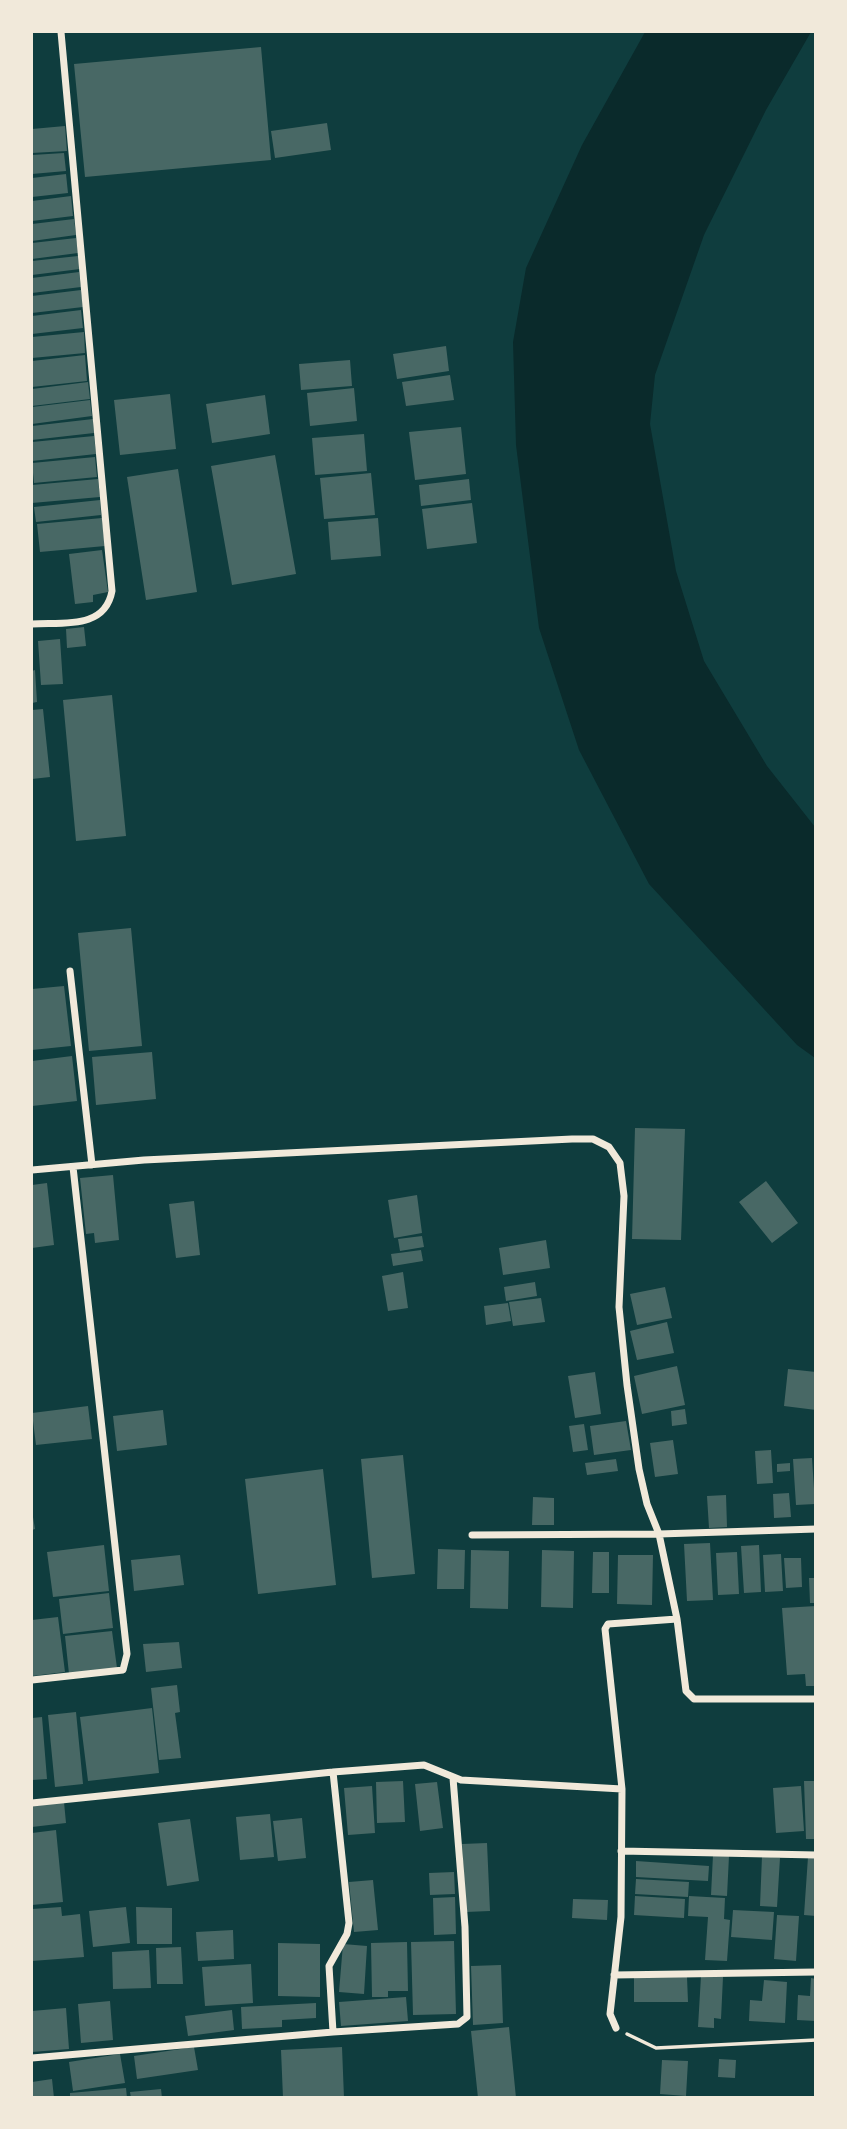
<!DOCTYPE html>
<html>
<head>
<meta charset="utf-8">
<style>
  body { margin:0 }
  #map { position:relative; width:847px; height:2129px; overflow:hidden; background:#0f3d3e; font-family:Montserrat,sans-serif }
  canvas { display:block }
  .frame { position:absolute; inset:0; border:33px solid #f1e9da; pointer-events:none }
</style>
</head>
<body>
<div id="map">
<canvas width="847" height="2129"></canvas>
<div class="frame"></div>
</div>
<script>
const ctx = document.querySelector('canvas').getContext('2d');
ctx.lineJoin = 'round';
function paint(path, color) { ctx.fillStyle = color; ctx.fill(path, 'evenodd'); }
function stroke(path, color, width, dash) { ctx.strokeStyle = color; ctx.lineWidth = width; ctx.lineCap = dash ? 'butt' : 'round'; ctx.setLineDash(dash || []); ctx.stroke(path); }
const water = new Path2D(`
  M645,32H811L766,110L704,235L655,375L650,424L676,571L704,661L767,766L815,827V1058L797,1045L649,884L579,750L539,628L516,445L513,342L526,268L582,145Z`);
const building = new Path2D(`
  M261,47L271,160L85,177L74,64Z
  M327,123L331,150L275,158L271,131Z
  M65,126L67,151L32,153V129Z
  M64,153L66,171L32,174V155Z
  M66,174L68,193L32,197V178Z
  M71,196L73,216L32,221V201Z
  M74,219L76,235L32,241V224Z
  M76,238L78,253L32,259V243Z
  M78,256L80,269L32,275V261Z
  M79,272L81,287L32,293V278Z
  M81,290L83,307L32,313V296Z
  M81,310L83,328L32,334V316Z
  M84,332L85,353L32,358V337Z
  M446,346L449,371L397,379L393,354Z
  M85,355L87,381L32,387V361Z
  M350,360L352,386L301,390L299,364Z
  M450,375L454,400L406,406L402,382Z
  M88,382L90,399L32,406V389Z
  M354,388L357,421L310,426L307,393Z
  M170,394L176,449L120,455L114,400Z
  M265,395L270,434L212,443L206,404Z
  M90,400L92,416L32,424V407Z
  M93,419L94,433L32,440V426Z
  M461,427L466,474L415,480L409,432Z
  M364,434L367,471L315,475L312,438Z
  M94,436L96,454L32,461V442Z
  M275,455L296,574L232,585L211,466Z
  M95,457L97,477L34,483L32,463Z
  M178,469L197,592L146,600L127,477Z
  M371,473L375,515L324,519L320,478Z
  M98,479L100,497L32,503V485Z
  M469,479L471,500L421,506L419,485Z
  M100,500L101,515L36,522L34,507Z
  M472,503L477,543L427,549L422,509Z
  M102,518L105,546L40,552L37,524Z
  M378,518L381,556L331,560L328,522Z
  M102,550L108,592L93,595V602L75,604L69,554Z
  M84,627L86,646L67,648L66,629Z
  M60,639L63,684L41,685L38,641Z
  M35,670L37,702L32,703V671Z
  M112,695L126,836L76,841L63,700Z
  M43,709L50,777L32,779V710Z
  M131,928L142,1046L89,1051L78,933Z
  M64,986L71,1046L32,1050V989Z
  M152,1052L156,1099L96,1105L92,1057Z
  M72,1056L77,1101L32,1106V1061Z
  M635,1128L685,1129L681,1240L632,1239Z
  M113,1175L119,1240L95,1243L94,1233L86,1234L80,1178Z
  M766,1181L798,1223L772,1243L739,1202Z
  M47,1183L54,1245L32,1248V1185Z
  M417,1195L422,1233L394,1238L388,1200Z
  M194,1201L200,1255L176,1258L169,1204Z
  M422,1236L424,1247L400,1251L398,1239Z
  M546,1240L550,1268L503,1275L499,1248Z
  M421,1250L423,1261L393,1266L391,1254Z
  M403,1272L408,1308L388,1311L382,1276Z
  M535,1282L537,1296L506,1301L504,1287Z
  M665,1287L672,1318L637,1325L630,1294Z
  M541,1298L545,1322L513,1326L509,1302Z
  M508,1303L511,1321L486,1325L484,1306Z
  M667,1322L674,1353L637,1360L630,1331Z
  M677,1366L685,1405L642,1414L634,1376Z
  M788,1369L816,1372V1410L784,1406Z
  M595,1372L601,1414L575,1418L568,1376Z
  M88,1406L92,1439L36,1445L32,1413Z
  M685,1409L687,1424L672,1426L671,1411Z
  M163,1410L167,1445L117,1451L113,1416Z
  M626,1421L631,1450L594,1455L590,1426Z
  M584,1424L588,1450L573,1452L569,1426Z
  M673,1440L678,1474L655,1477L650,1443Z
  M771,1450L773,1483L757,1484L755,1451Z
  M403,1455L415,1574L372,1578L361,1459Z
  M812,1458L815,1504L796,1505L793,1459Z
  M616,1459L618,1471L587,1475L585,1463Z
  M790,1463V1471L777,1472V1464Z
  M323,1469L336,1585L258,1594L245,1479Z
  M789,1493L791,1517L774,1518L773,1494Z
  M726,1495L727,1527L709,1528L707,1496Z
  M533,1497L554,1498V1525H532Z
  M32,1511L35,1529L32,1530Z
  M710,1543L713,1600L687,1601L684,1544Z
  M104,1545L109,1591L53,1597L47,1552Z
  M759,1545L761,1592L744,1593L741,1546Z
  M438,1549L465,1550L464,1589H437Z
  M471,1550L509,1551L508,1609L470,1608Z
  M542,1550L574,1551L573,1608L541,1607Z
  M593,1552H609V1593H592Z
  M737,1552L739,1594L718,1595L716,1553Z
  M781,1554L783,1591L765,1592L763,1555Z
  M180,1555L184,1585L134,1591L131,1560Z
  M618,1555H653L652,1605L617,1604Z
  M784,1558H801L802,1587L786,1588Z
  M809,1578H816V1603H810Z
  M109,1593L113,1628L63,1634L59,1599Z
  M816,1606V1686H806L805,1674L787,1675L782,1608Z
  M58,1617L65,1672L32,1676V1620Z
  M112,1631L117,1668L69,1674L65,1636Z
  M179,1642L182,1668L146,1672L143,1644Z
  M177,1685L180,1712L175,1713L181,1758L159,1760L151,1688Z
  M152,1708L159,1773L88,1781L80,1717Z
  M76,1712L83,1784L55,1787L48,1715Z
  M42,1717L47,1779L32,1780V1718Z
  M403,1781L405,1822L377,1823L376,1782Z
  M804,1781H816V1839H806Z
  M437,1782L443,1828L420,1831L415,1784Z
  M372,1786L375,1833L348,1835L344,1788Z
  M801,1786L804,1831L776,1833L773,1788Z
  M64,1802L66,1823L32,1827V1806Z
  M270,1814L274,1857L240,1860L236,1817Z
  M302,1818L306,1858L278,1861L273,1821Z
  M190,1819L199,1881L167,1886L158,1823Z
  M56,1830L63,1902L32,1905V1833Z
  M487,1843L490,1911L466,1912L462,1844Z
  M713,1855L729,1856L727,1896L711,1895Z
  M762,1856L780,1858L777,1907L760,1906Z
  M808,1857H816V1916L804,1915Z
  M636,1861L709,1866L708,1881L636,1877Z
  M454,1872L455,1894L430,1895L429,1873Z
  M636,1879L689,1882L688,1897L635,1894Z
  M373,1880L378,1930L354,1932L349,1882Z
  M635,1896L685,1899L684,1918L634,1915Z
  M689,1896L725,1898L724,1919L730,1920L727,1961L705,1960L708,1917L688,1916Z
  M455,1897L456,1934L434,1935L433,1898Z
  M573,1899L608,1900L607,1920L572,1918Z
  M61,1907L62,1916L80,1914L84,1957L32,1961V1909Z
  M126,1907L130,1943L93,1947L89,1911Z
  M136,1907L172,1908V1944H137Z
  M733,1910L774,1912L772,1940L731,1937Z
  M777,1915L799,1916L796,1961L774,1959Z
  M233,1930L234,1959L198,1961L196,1932Z
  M454,1941L456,2014L413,2015L411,1942Z
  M407,1942L408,1991H388V1997H372L371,1943Z
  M278,1943L320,1944V1997L278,1996Z
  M343,1944L367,1946L364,1994L339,1992Z
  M181,1947L183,1984H157L156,1948Z
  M149,1950L151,1988L113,1989L112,1952Z
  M251,1964L253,2003L205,2006L202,1967Z
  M501,1965L503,2023L473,2025L471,1966Z
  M701,1976L723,1977L721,2019L714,2018V2028L698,2027Z
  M687,1977L688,2002H634V1978Z
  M811,1978L816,1979V2021L797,2020L798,1995L810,1996Z
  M764,1980L787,1982L785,2023L749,2021L750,2000L762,2001Z
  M406,1997L408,2021L341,2026L339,2002Z
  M110,2001L113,2040L81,2043L78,2004Z
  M316,2003V2018L282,2020V2027L242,2029L241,2007Z
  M66,2008L69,2049L32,2052V2011Z
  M232,2010L234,2030L188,2036L185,2016Z
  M509,2027L516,2098H478L471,2031Z
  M194,2047L198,2070L137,2079L134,2056Z
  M342,2047L344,2098H283L281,2050Z
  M120,2054L125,2083L73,2091L69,2062Z
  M719,2059L736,2060L735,2078L718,2077Z
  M662,2060L688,2061L686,2096L660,2094Z
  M52,2079L54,2098H32V2082Z
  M126,2088L127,2098H70V2093Z
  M161,2089L162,2098H131L130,2092Z`);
const path = new Path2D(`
  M627,2034L656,2048L816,2040`);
const minor = new Path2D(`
  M32,624C62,622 105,630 112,591L61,32
  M70,971L92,1165
  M32,1170L144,1160L572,1139H593L609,1147L620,1163L624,1196L619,1307L627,1385L639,1469L647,1504L659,1534L677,1619L686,1691L694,1699H816
  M472,1535L659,1534L816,1529
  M32,1680L123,1670L127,1654L73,1167
  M32,1803L333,1772L424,1765L461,1780L622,1789
  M621,1851L816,1855
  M614,1975L816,1972
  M616,2028L610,2014L621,1917L622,1789L605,1629L608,1624L677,1619
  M333,2032L329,1966L347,1934L349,1923L333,1772
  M32,2058L333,2032L458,2024L467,2017L465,1927L453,1778`);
paint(water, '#0a2a2b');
paint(building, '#486865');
stroke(path, '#f1e9da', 3.5);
stroke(minor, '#f1e9da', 7);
</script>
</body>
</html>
